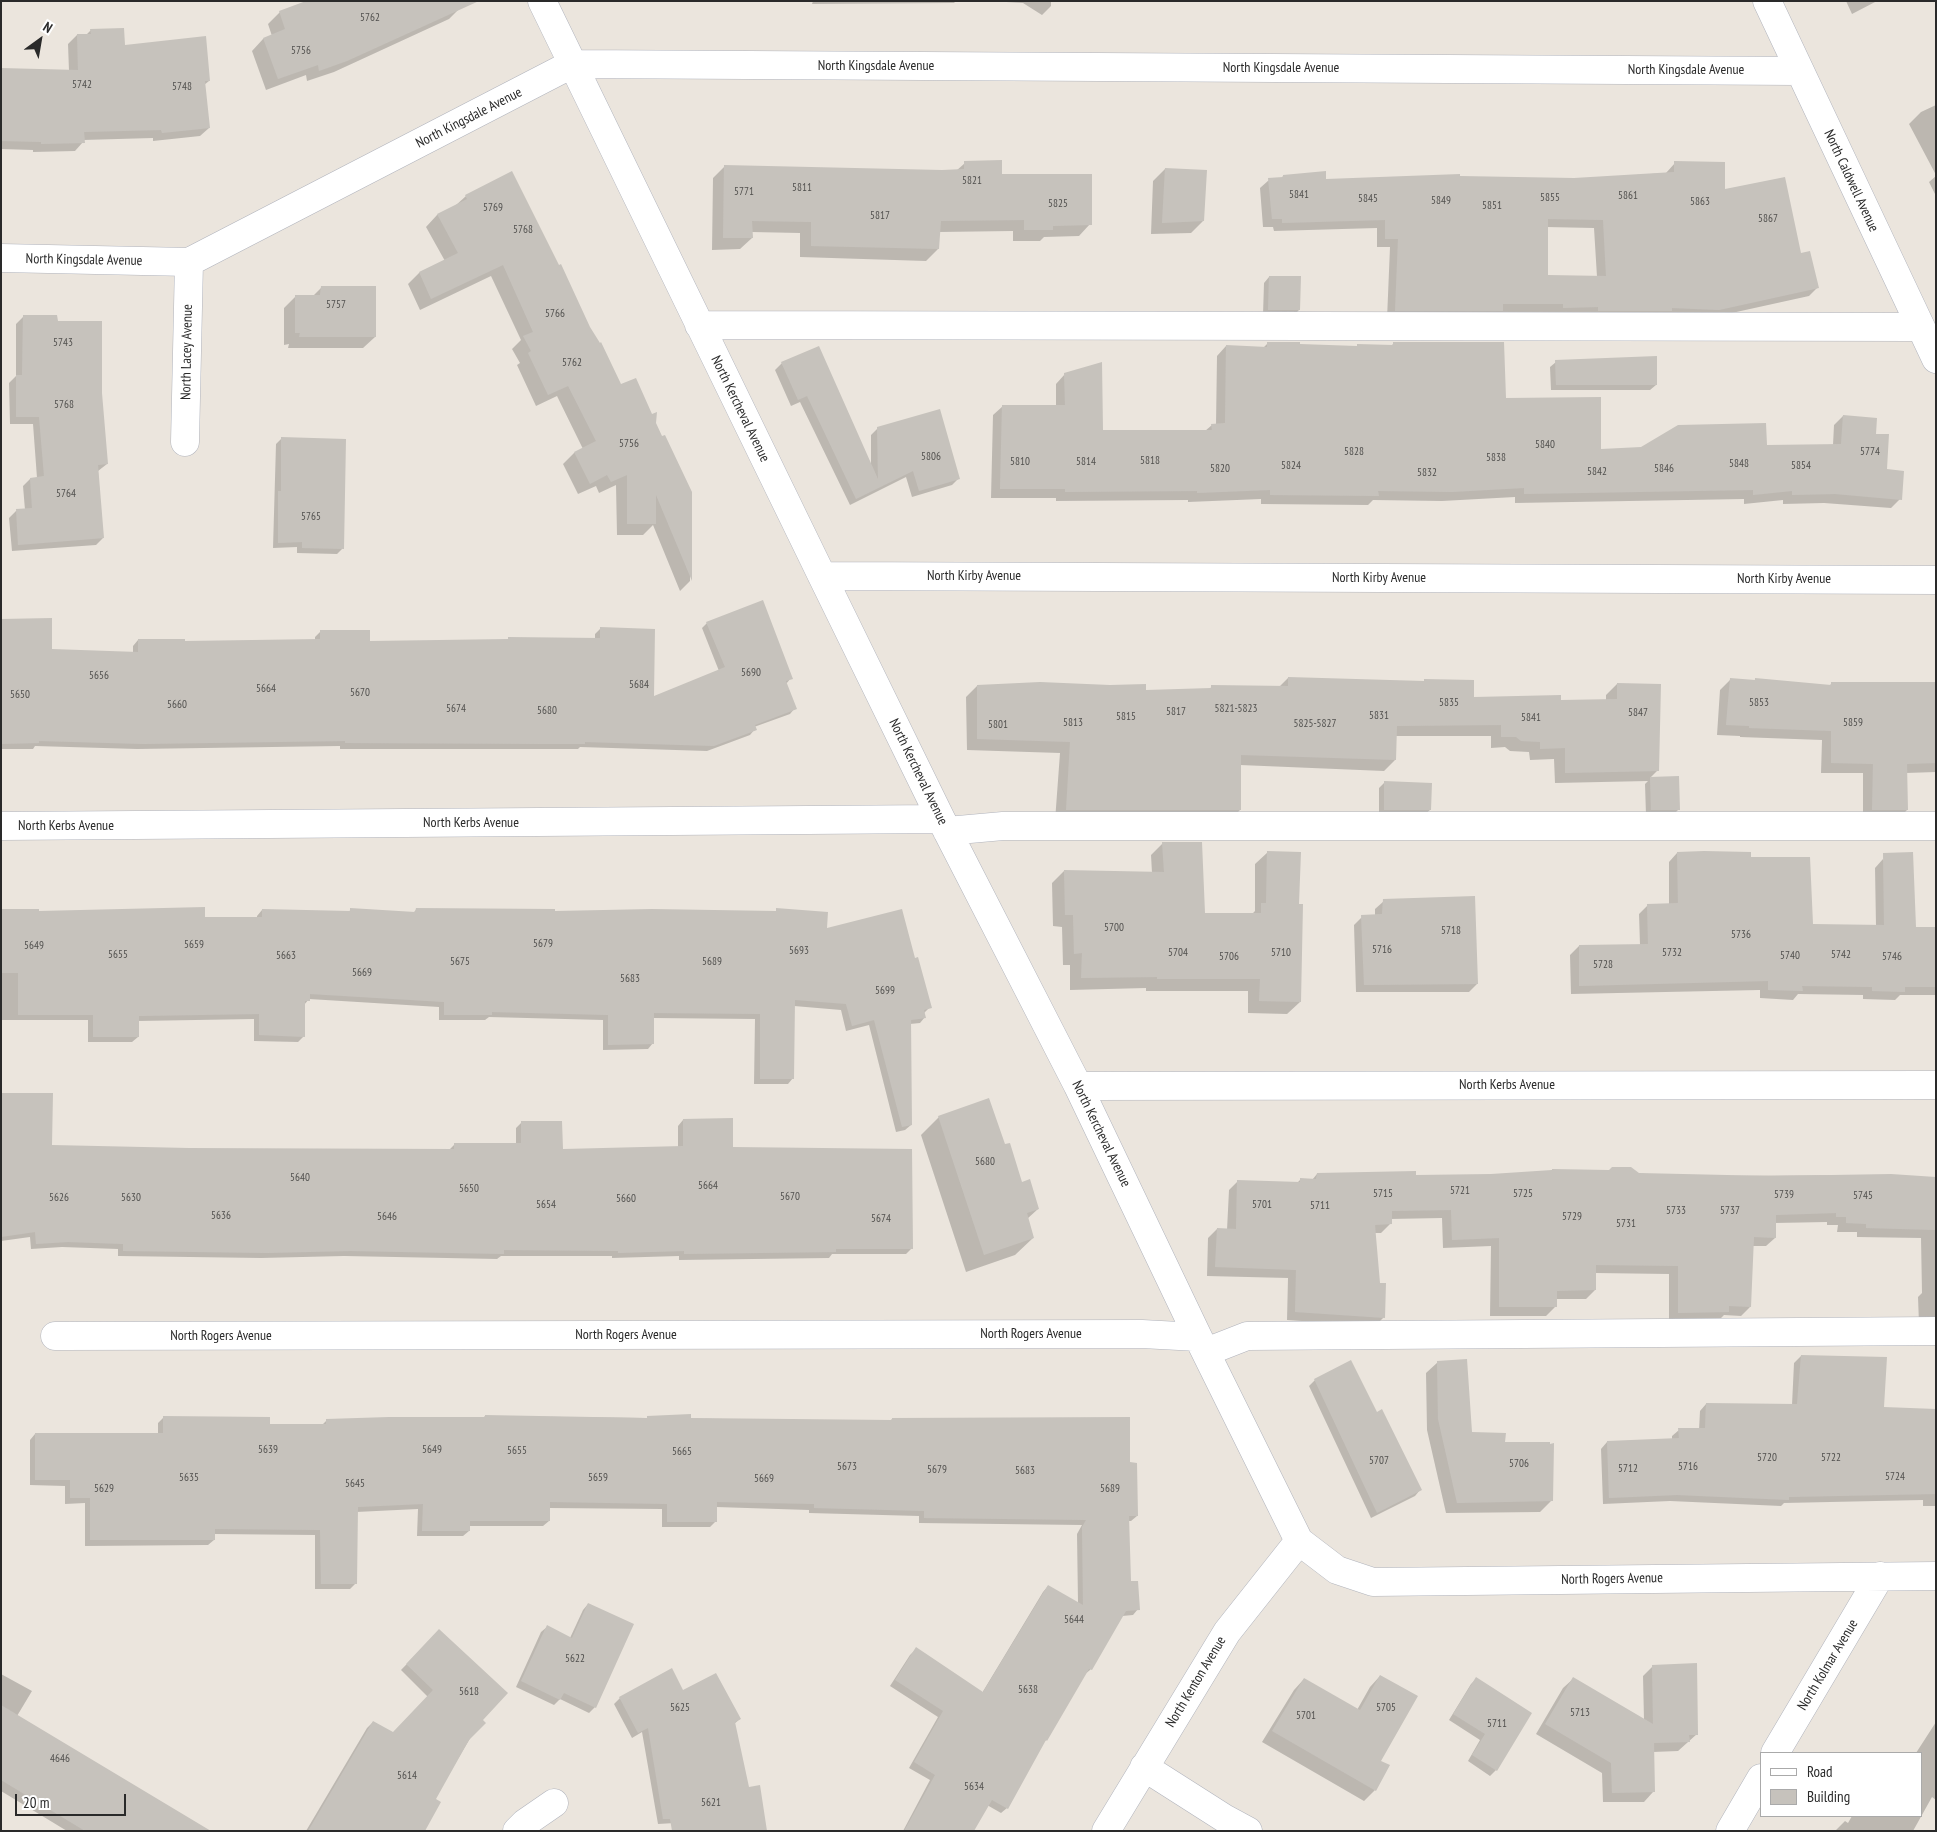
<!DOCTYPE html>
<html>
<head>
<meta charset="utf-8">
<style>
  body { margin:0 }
  #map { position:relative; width:1937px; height:1832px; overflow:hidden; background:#ebe5dd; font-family:"PT Sans Narrow",sans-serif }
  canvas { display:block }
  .frame { position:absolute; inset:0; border:2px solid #2a2a2a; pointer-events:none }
  .legend { position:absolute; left:1760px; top:1752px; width:162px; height:65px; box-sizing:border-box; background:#fff; border:1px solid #aaa; margin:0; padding:6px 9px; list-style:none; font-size:15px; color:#2a2a2a }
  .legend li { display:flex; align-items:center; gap:10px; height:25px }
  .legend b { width:25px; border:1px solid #aaa }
  .north { position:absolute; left:15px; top:15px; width:50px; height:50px; -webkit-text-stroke:4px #fff; paint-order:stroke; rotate:32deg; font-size:14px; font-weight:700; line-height:20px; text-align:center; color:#2a2a2a }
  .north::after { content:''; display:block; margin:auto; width:18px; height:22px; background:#2a2a2a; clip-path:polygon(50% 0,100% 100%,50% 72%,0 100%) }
  .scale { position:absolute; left:15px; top:1794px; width:111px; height:22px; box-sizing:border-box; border:2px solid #2a2a2a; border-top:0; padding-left:6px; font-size:15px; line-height:18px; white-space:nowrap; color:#2a2a2a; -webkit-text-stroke:4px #fff; paint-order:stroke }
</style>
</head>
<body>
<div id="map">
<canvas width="1937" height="1832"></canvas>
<div class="frame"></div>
<ul class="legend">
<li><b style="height:6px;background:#fff"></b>Road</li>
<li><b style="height:14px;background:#c6c2bc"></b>Building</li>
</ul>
<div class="north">N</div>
<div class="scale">20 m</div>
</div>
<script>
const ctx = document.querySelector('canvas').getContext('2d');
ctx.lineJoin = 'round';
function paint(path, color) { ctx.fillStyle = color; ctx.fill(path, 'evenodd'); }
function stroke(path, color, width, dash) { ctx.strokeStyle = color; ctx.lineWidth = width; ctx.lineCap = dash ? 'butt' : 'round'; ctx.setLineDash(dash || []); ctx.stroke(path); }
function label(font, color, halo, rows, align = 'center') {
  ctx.font = font + ' "PT Sans Narrow",sans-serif'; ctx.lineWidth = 4.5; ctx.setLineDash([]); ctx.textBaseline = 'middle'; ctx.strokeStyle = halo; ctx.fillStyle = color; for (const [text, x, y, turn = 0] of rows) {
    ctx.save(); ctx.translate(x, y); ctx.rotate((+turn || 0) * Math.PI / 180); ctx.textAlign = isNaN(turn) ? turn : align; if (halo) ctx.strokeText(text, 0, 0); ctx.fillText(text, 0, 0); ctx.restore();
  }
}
const shadow = new Path2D(`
  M813,1H956L954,3L812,4Z
  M989,1H1051V6L1042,15L1023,3Z
  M1846,1H1877L1852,14Z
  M461,7L449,19L334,72L307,81L306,75L266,90L252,51L263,39L272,36L268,24L280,12Z
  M91,30L123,46L209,81L204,85L209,128L200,136L153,141V138L83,140V142L75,151L33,152V150L1,149V70L69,71L68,44L77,35H86Z
  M1936,105V175L1909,124L1921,112Z
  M965,163L1090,224L1079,236L1044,237L1040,241H1013V231L939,232L938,249L926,261L800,257V233L751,232L752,238L740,249L712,250L713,178L725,166L956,171Z
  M1675,163L1724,191L1800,255L1817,288L1809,296L1709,318L1555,316V312H1500L1493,319H1387L1390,247H1377V228L1274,231L1273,227H1263L1260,188L1269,180L1281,179L1283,176L1325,180L1459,178L1574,179L1666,173ZM1546,227L1594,228L1597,277H1547Z
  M1165,169L1203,221L1191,233L1151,234L1153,181Z
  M1936,176V196L1929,182Z
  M466,196L589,327L621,386L655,424L691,492L690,581L680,591L653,525L643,535H617L616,485L599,493L596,486L578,494L563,464L574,453L583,449L557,396L536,406L517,365L520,363L512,349L521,340L491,276L420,310L408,284L419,273L445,261L426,227L437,215L455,206Z
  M1269,277L1299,310L1294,315H1263L1264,283Z
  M321,288L375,337L363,348H288L289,344L284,345V308L296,296H313Z
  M23,317L57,323L101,393L107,464L98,471L103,538L96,545L12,551L9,518L16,511L25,510L23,486L30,479L37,478L33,424H10L9,383L16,376V324Z
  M1268,343L1356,348L1391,346L1394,343L1600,450L1833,445L1834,425L1843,416L1874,435L1885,470L1900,499L1891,508L1824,503L1783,504V500L1744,504V499L1515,503V497L1442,501L1373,500L1368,505L1261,504V499L1188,502V500L1056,501V498H991L993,415L1003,406H1056V384L1065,374L1102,431H1205L1212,425H1216L1217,356L1226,346L1263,348Z
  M1556,362L1656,385L1650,390H1551L1550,367Z
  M782,363L871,468V435L878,428L959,478L952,485L912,497L906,477L850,505L800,402L791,406L775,370Z
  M282,438L343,548L337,554L297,553V547L273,548L276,444Z
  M1,620L51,650L133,653V646L138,640L184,642L315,641V637L321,631L369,642L595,639V634L600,629L653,697L719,671L702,628L707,623L791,678L786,684L795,708L790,714L754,727L755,729L750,735L707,751L580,747L578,749H340V746L137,749L35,746L33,749H1Z
  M1288,678L1472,698L1560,701L1606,700V695L1617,684L1658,770L1650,778L1678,777V810L1673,815H1646L1645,784L1648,781L1555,783L1554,759L1530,760L1529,752L1510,751L1505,747L1491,748V736H1396L1395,760L1384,771L1240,765V810L1229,821H1055L1060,753L967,750L966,697L977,686L1145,692L1209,690L1212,686L1279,687Z
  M1756,679L1829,686L1832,683L1936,682V772L1906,773L1907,810L1897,820H1863V773H1821L1822,740L1740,737V736L1717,735L1720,690L1730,680L1753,681Z
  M1384,783L1430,810L1424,815H1379V788Z
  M1163,843L1204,915L1252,914L1255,911V864L1268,852L1298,905L1300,1002L1287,1014L1248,1013V991H1146V988L1070,990V965H1063L1062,927L1053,926L1052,883L1064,871L1152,873L1151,855Z
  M1677,853L1750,859L1812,925L1876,926L1875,868L1883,859L1915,928H1936V995H1900L1895,1000L1863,999V995L1798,994L1793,1000L1760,998V990L1571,994L1570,955L1579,946L1640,945L1639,914L1648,905H1669V862Z
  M1384,901L1477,984L1469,992H1356L1354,925L1362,917L1375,916V909Z
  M351,909L413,913L416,910L553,912L774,913L777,910L825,930L914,959L930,1007L924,1013L925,1017L920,1023L910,1024L911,1125L905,1130L896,1132L869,1025L846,1031L841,1010L794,1006L793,1078L788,1084H754L755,1019L653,1018V1043L648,1049L603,1050V1020L489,1017L485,1020H439V1007L309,999L304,1005V1036L298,1042L254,1041V1019L138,1021V1037L132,1042H88V1020H1V910L204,918L257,919V916L262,910L348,913Z
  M939,1117L1004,1146L1021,1184L1038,1209L1027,1219L1033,1238L1015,1255L966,1272L921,1135Z
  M683,1120L912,1248L906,1254H832L829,1258L679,1260V1256L612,1258V1256H501L497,1259L344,1256L261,1258L118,1256V1249L62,1247L31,1249L30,1237L1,1241V1121L51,1146L189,1149L449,1150L454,1145L516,1144V1128L522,1122L561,1150L678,1147V1126Z
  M1552,1170L1697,1176L1891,1175L1936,1178V1327L1919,1324L1918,1297L1922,1293L1921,1238L1857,1237V1232H1837L1838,1225H1827V1222L1775,1223V1238L1766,1246H1752L1750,1307L1741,1316L1724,1315L1718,1321L1669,1322V1274L1595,1273V1290L1586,1299H1555V1307L1546,1316H1490L1491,1246L1443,1248L1442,1218L1390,1219V1224L1381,1233H1374L1379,1284L1384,1317L1375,1326L1287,1320L1288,1278L1207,1276L1208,1238L1217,1229L1227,1230L1229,1190L1238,1181L1297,1183L1301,1179L1312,1180L1317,1174L1415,1176L1491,1175L1550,1171Z
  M1801,1356L1883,1408L1936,1410V1506H1923V1500L1784,1503L1781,1506L1670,1501L1603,1504L1601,1449L1607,1442L1672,1439V1436L1679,1430H1699L1700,1411L1706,1404L1792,1405L1794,1363Z
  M1438,1362L1471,1433L1504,1443L1551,1501L1540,1512L1446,1513L1427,1430L1426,1373Z
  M1315,1380L1376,1413L1420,1490L1415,1496L1371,1518L1309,1386Z
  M485,1416L890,1421L892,1419L1128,1463L1137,1516L1131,1521H1127L1129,1582L1138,1609L1133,1615L1122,1616L1090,1670L1084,1675L1046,1740L1041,1745L1007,1808L1001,1813L987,1805L973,1831H903L930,1780L909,1768L938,1717L890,1686L910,1655L916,1649L982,1693L1043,1592L1048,1586L1078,1603L1077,1534L1082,1525L919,1523V1516L809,1513V1510L716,1507V1521L710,1527H662V1509L549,1508V1521L543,1526H469V1531L463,1536H417L418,1509L356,1512V1583L350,1589H315V1535L214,1534V1540L208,1545L85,1546V1503L65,1504V1486L30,1485V1440L35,1434H158V1423L163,1418L269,1425H322L327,1420L483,1418Z
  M588,1604L595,1707L589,1713L560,1699L554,1705L516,1687L541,1632L547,1627L570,1638L583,1610Z
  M439,1631L481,1720L434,1799L423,1831H306L367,1728L373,1722L393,1734L428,1697L401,1670Z
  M1653,1666L1697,1734L1678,1751L1653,1752V1792L1644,1802H1603L1602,1773L1536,1734L1563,1688L1573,1679L1644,1720L1643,1676Z
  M1,1674L32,1691L17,1716L177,1831H67L1,1791Z
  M1380,1676V1761L1375,1790L1364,1801L1262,1742L1294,1690L1304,1679L1357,1710L1370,1687Z
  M1476,1679L1496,1770L1490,1776L1468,1761L1480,1740L1449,1720L1471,1684Z
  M620,1698L740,1719L734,1724L692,1822L658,1824L642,1732L632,1738L614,1704Z
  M1936,1722V1800L1932,1797L1913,1831H1835L1845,1821L1848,1823L1852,1816H1921V1753H1916Z`);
const building = new Path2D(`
  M306,1H479L347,61L319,71L318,65L278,79L263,38L285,29L279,11Z
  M124,28L125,45L206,36L210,81H205L210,128L162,133L161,130L84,132L85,143L41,144V142L1,141V68L78,70L77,34H91L90,29Z
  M1002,160V174H1092V225L1053,226V230H1024V220L941,221L939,249L811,246V222L752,221L753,238H723L724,165L942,170L964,169V161Z
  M1674,161L1725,162V189L1785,177L1801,253L1810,251L1819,288L1719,310L1672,308V311H1598V307L1563,308V304H1503V311H1395L1398,239H1385V220L1282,223V219H1272L1268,178L1283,177V175L1326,171V179L1460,174V176L1574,178L1674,172ZM1548,219L1603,220L1606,276L1548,275Z
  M1165,168L1207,170L1204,221L1162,223Z
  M512,171L559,265L561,264L590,327L600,343L601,342L621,384L636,378L652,414L657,412L656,423L662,436L665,435L692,492V581L656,495V524H627V475L611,482L607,475L590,484L574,452L596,441L568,386L548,395L528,353L531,351L523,336L533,332L503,265L431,299L419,272L458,253L437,214L467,199L465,195Z
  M1269,276H1301L1300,310H1268Z
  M321,286H376V337H299L300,333H295V295H320Z
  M23,315H57L58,321H102V393L108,464L98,465L104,538L18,545L16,509L32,508L30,478L44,476L39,417H16V375H22Z
  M1267,342H1300V344L1357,346V344L1393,345V342H1504L1506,398L1601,397V449L1641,447L1678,425L1766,423L1767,445L1841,444L1843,415L1877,418L1876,434H1889L1887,469L1904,471L1902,500L1835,494L1792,495V491L1753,495V490L1524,494V488L1452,492L1378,491L1379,496L1270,495V490L1197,493V491L1065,492V489H1000L1002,405H1065L1064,373L1102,362L1103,430H1212L1211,424L1225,423L1226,345L1267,347Z
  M819,346L878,479L877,427L940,409L960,479L919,491L913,471L856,499L807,396L798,400L781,362Z
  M1657,356V385H1556L1555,360Z
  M281,437L346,439L344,549L302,548V542L278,543V491H281Z
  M763,600L793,679L786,681L797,709L755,725L757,730L714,746L585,742V744H546L345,743V741L143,744L39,741V743L1,744V619L52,618V649L138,652V639H185V641L320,639V630H370V641L508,639V637L600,638V627L655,629L654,696L725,667L706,622Z
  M1288,677L1424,681V679L1474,680V697L1561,695V700L1617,699V683L1661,684L1659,771L1565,773V748L1540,749V742L1521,741L1516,737H1501V725L1397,726L1396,760L1241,755V810H1066L1070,742L977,739V685L1040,682L1110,685L1146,684V690L1211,688V685L1288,686Z
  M1730,678L1755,680V678L1831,685V682H1936V763L1907,764L1908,810H1872L1873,764L1831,763V731L1749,728V726L1726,725Z
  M1679,776L1680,810H1651L1650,777Z
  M1384,781L1432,783L1431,810H1384Z
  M1162,842H1202L1205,913H1261V903H1266L1267,851L1301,852L1299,904H1303L1301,1002L1259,1001L1260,979H1157V977L1081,978L1082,953L1074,954L1073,915H1065L1064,870L1164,872Z
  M1704,851L1751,852V857H1810L1813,924L1884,925L1883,853L1913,852L1916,927H1936V987H1905V992L1872,991V987L1802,986L1803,991L1768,990V981L1579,986V945L1648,944L1647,904L1678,903L1677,852Z
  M1475,896L1478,984L1364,985L1361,915L1382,914L1383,899Z
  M205,907V917H262V909L350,911V908L415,912L416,908L555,909V911L652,909L776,911V908L828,912L827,928L902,909L915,958L918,957L932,1008L924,1010L926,1018L911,1020L912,1125L902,1127L874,1020L852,1026L846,1004L795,1000L794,1079H760V1014L654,1013V1044L608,1045V1015L492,1012V1015H444V1002L310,994V1001H305V1037L259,1035V1014L139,1016V1037H93V1015H18V973H1V909H39V911Z
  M1,1093H53L52,1145L189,1148L454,1149V1143H521V1121H562L563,1149L683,1146V1119L733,1118V1147L912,1149L913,1249H836V1252L684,1254V1251L618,1253V1251L504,1250V1254L351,1251L267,1253L123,1251V1244L68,1242L36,1244L35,1232L1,1237Z
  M989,1098L1005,1144L1010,1143L1022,1182L1030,1179L1039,1209L1027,1213L1034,1238L984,1255L938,1116Z
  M1612,1167H1631L1639,1173L1771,1176L1891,1174L1936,1177V1230L1866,1228V1224L1846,1223V1217H1836V1213L1776,1215V1238L1754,1237L1751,1307L1729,1306V1312L1678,1313V1266L1596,1265V1290L1557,1291V1307H1499V1238L1452,1240L1451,1210L1392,1211V1224L1375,1225L1380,1283H1386L1385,1318L1295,1312L1296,1270L1215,1267L1217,1228L1236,1229L1237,1180L1300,1182V1178L1316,1179L1317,1173L1416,1171V1175L1491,1174L1552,1170V1169L1609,1170Z
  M1801,1355L1887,1357L1884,1407L1936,1409V1494L1789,1497V1500L1677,1495L1609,1498L1607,1441L1679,1438L1678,1428H1705L1706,1403L1797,1404Z
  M1467,1359L1472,1432L1506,1433L1505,1442H1550V1444L1554,1443L1553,1501L1457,1503L1438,1419L1437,1361Z
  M1351,1360L1377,1412L1382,1409L1422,1490L1377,1513L1314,1379Z
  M691,1414V1418L892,1420V1418L1130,1417V1462L1137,1463L1138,1516H1129L1131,1581H1138L1140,1610L1126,1611L1092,1670L1089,1669L1047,1741L1046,1740L1008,1809L992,1800L974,1831H904L935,1775L914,1762L943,1711L895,1680L916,1647L983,1692L1048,1585L1083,1605L1082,1527L1086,1520L924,1518V1511L814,1508V1504L717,1502V1522H667V1504L550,1502V1521H470V1531H422L423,1504L358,1507L357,1584H321L320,1530L215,1529V1540H90V1498H70V1480H35V1433H163V1416L270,1417V1424H326V1419L389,1417H485V1415L647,1418V1416Z
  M588,1603L634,1624L596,1708L564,1693L560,1700L521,1681L547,1625L572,1638Z
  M439,1629L508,1693L483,1720L486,1723L469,1740L436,1799L441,1802L425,1831H308L373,1721L393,1732L433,1690L406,1664Z
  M1697,1663L1698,1735H1689L1690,1742L1654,1743L1655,1792L1612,1793L1611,1763L1545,1724L1573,1677L1653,1724L1652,1665Z
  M672,1668L683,1690L716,1673L741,1719L735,1722L749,1787L760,1785L767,1831H672L670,1819H663L648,1728L638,1733L619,1697Z
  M1380,1675L1418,1696L1381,1761L1390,1765L1376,1791L1272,1731L1304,1678L1360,1710Z
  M1476,1677L1532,1713L1497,1771L1472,1755L1485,1734L1453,1714Z
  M1,1705L211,1831H85L1,1780Z`);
const minor = new Path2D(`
  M542,1L822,576L941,819L1078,1086L1198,1337L1299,1541L1337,1570L1373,1582L1936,1576
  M1767,1L1936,359
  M1,258L189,262L572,64L1799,71
  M699,325L1920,327
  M185,442L189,262
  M822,576L1936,580
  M1,826L941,819
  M947,831L1003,826H1936
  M1078,1086L1936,1085
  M55,1336L1142,1334L1198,1337
  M1206,1352L1247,1336L1936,1331
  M1775,1753L1880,1576
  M1144,1767L1224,1818L1248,1831
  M517,1831L525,1823L554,1803
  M1106,1831L1227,1632L1299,1541
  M1730,1831L1761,1778`);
const numberNames = [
  ["5762",370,18],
  ["5756",301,51],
  ["5742",82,85],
  ["5748",182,87],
  ["5821",972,181],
  ["5811",802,188],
  ["5771",744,192],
  ["5841",1299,195],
  ["5861",1628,196],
  ["5855",1550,198],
  ["5845",1368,199],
  ["5849",1441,201],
  ["5863",1700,202],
  ["5825",1058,204],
  ["5851",1492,206],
  ["5769",493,208],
  ["5817",880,216],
  ["5867",1768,219],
  ["5768",523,230],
  ["5757",336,305],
  ["5766",555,314],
  ["5743",63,343],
  ["5762",572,363],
  ["5768",64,405],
  ["5756",629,444],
  ["5840",1545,445],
  ["5828",1354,452],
  ["5774",1870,452],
  ["5806",931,457],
  ["5838",1496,458],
  ["5818",1150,461],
  ["5810",1020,462],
  ["5814",1086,462],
  ["5848",1739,464],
  ["5824",1291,466],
  ["5854",1801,466],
  ["5820",1220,469],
  ["5846",1664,469],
  ["5842",1597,472],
  ["5832",1427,473],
  ["5764",66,494],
  ["5765",311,517],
  ["5690",751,673],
  ["5656",99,676],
  ["5684",639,685],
  ["5664",266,689],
  ["5670",360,693],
  ["5650",20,695],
  ["5835",1449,703],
  ["5853",1759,703],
  ["5660",177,705],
  ["5674",456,709],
  ["5821-5823",1236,709],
  ["5680",547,711],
  ["5817",1176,712],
  ["5847",1638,713],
  ["5831",1379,716],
  ["5815",1126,717],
  ["5841",1531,718],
  ["5813",1073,723],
  ["5859",1853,723],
  ["5825-5827",1315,724],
  ["5801",998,725],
  ["5700",1114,928],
  ["5718",1451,931],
  ["5736",1741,935],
  ["5679",543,944],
  ["5659",194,945],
  ["5649",34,946],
  ["5716",1382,950],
  ["5693",799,951],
  ["5704",1178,953],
  ["5710",1281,953],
  ["5732",1672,953],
  ["5655",118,955],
  ["5742",1841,955],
  ["5663",286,956],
  ["5740",1790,956],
  ["5706",1229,957],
  ["5746",1892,957],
  ["5675",460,962],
  ["5689",712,962],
  ["5728",1603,965],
  ["5669",362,973],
  ["5683",630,979],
  ["5699",885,991],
  ["5680",985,1162],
  ["5640",300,1178],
  ["5664",708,1186],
  ["5650",469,1189],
  ["5721",1460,1191],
  ["5715",1383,1194],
  ["5725",1523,1194],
  ["5739",1784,1195],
  ["5745",1863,1196],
  ["5670",790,1197],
  ["5626",59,1198],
  ["5630",131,1198],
  ["5660",626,1199],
  ["5654",546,1205],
  ["5701",1262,1205],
  ["5711",1320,1206],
  ["5733",1676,1211],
  ["5737",1730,1211],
  ["5636",221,1216],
  ["5646",387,1217],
  ["5729",1572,1217],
  ["5674",881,1219],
  ["5731",1626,1224],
  ["5639",268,1450],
  ["5649",432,1450],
  ["5655",517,1451],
  ["5665",682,1452],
  ["5720",1767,1458],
  ["5722",1831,1458],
  ["5707",1379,1461],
  ["5706",1519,1464],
  ["5673",847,1467],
  ["5716",1688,1467],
  ["5712",1628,1469],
  ["5679",937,1470],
  ["5683",1025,1471],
  ["5724",1895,1477],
  ["5635",189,1478],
  ["5659",598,1478],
  ["5669",764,1479],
  ["5645",355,1484],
  ["5629",104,1489],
  ["5689",1110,1489],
  ["5644",1074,1620],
  ["5622",575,1659],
  ["5638",1028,1690],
  ["5618",469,1692],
  ["5625",680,1708],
  ["5705",1386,1708],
  ["5713",1580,1713],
  ["5701",1306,1716],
  ["5711",1497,1724],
  ["4646",60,1759],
  ["5614",407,1776],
  ["5634",974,1787],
  ["5621",711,1803]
];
const streetNames = [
  ["North Kingsdale Avenue",876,66],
  ["North Kingsdale Avenue",1281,68],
  ["North Kingsdale Avenue",1686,70],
  ["North Kingsdale Avenue",469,118,-27],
  ["North Caldwell Avenue",1851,181,65],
  ["North Kingsdale Avenue",84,260,1],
  ["North Lacey Avenue",187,352,-89],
  ["North Kercheval Avenue",740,409,64],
  ["North Kirby Avenue",974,576],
  ["North Kirby Avenue",1379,578],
  ["North Kirby Avenue",1784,579],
  ["North Kercheval Avenue",918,772,64],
  ["North Kerbs Avenue",471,823],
  ["North Kerbs Avenue",66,826],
  ["North Kerbs Avenue",1507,1085],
  ["North Kercheval Avenue",1101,1134,64],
  ["North Rogers Avenue",1031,1334],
  ["North Rogers Avenue",626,1335],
  ["North Rogers Avenue",221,1336],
  ["North Rogers Avenue",1612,1579,-1],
  ["North Kolmar Avenue",1828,1665,-59],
  ["North Kenton Avenue",1196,1682,-59]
];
paint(shadow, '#0003');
paint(building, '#c6c2bc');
stroke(minor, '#b0b3bc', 29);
stroke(minor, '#fff', 28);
label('11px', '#51504e', null, numberNames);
label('14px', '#2a2a2a', '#fff', streetNames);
</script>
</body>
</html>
